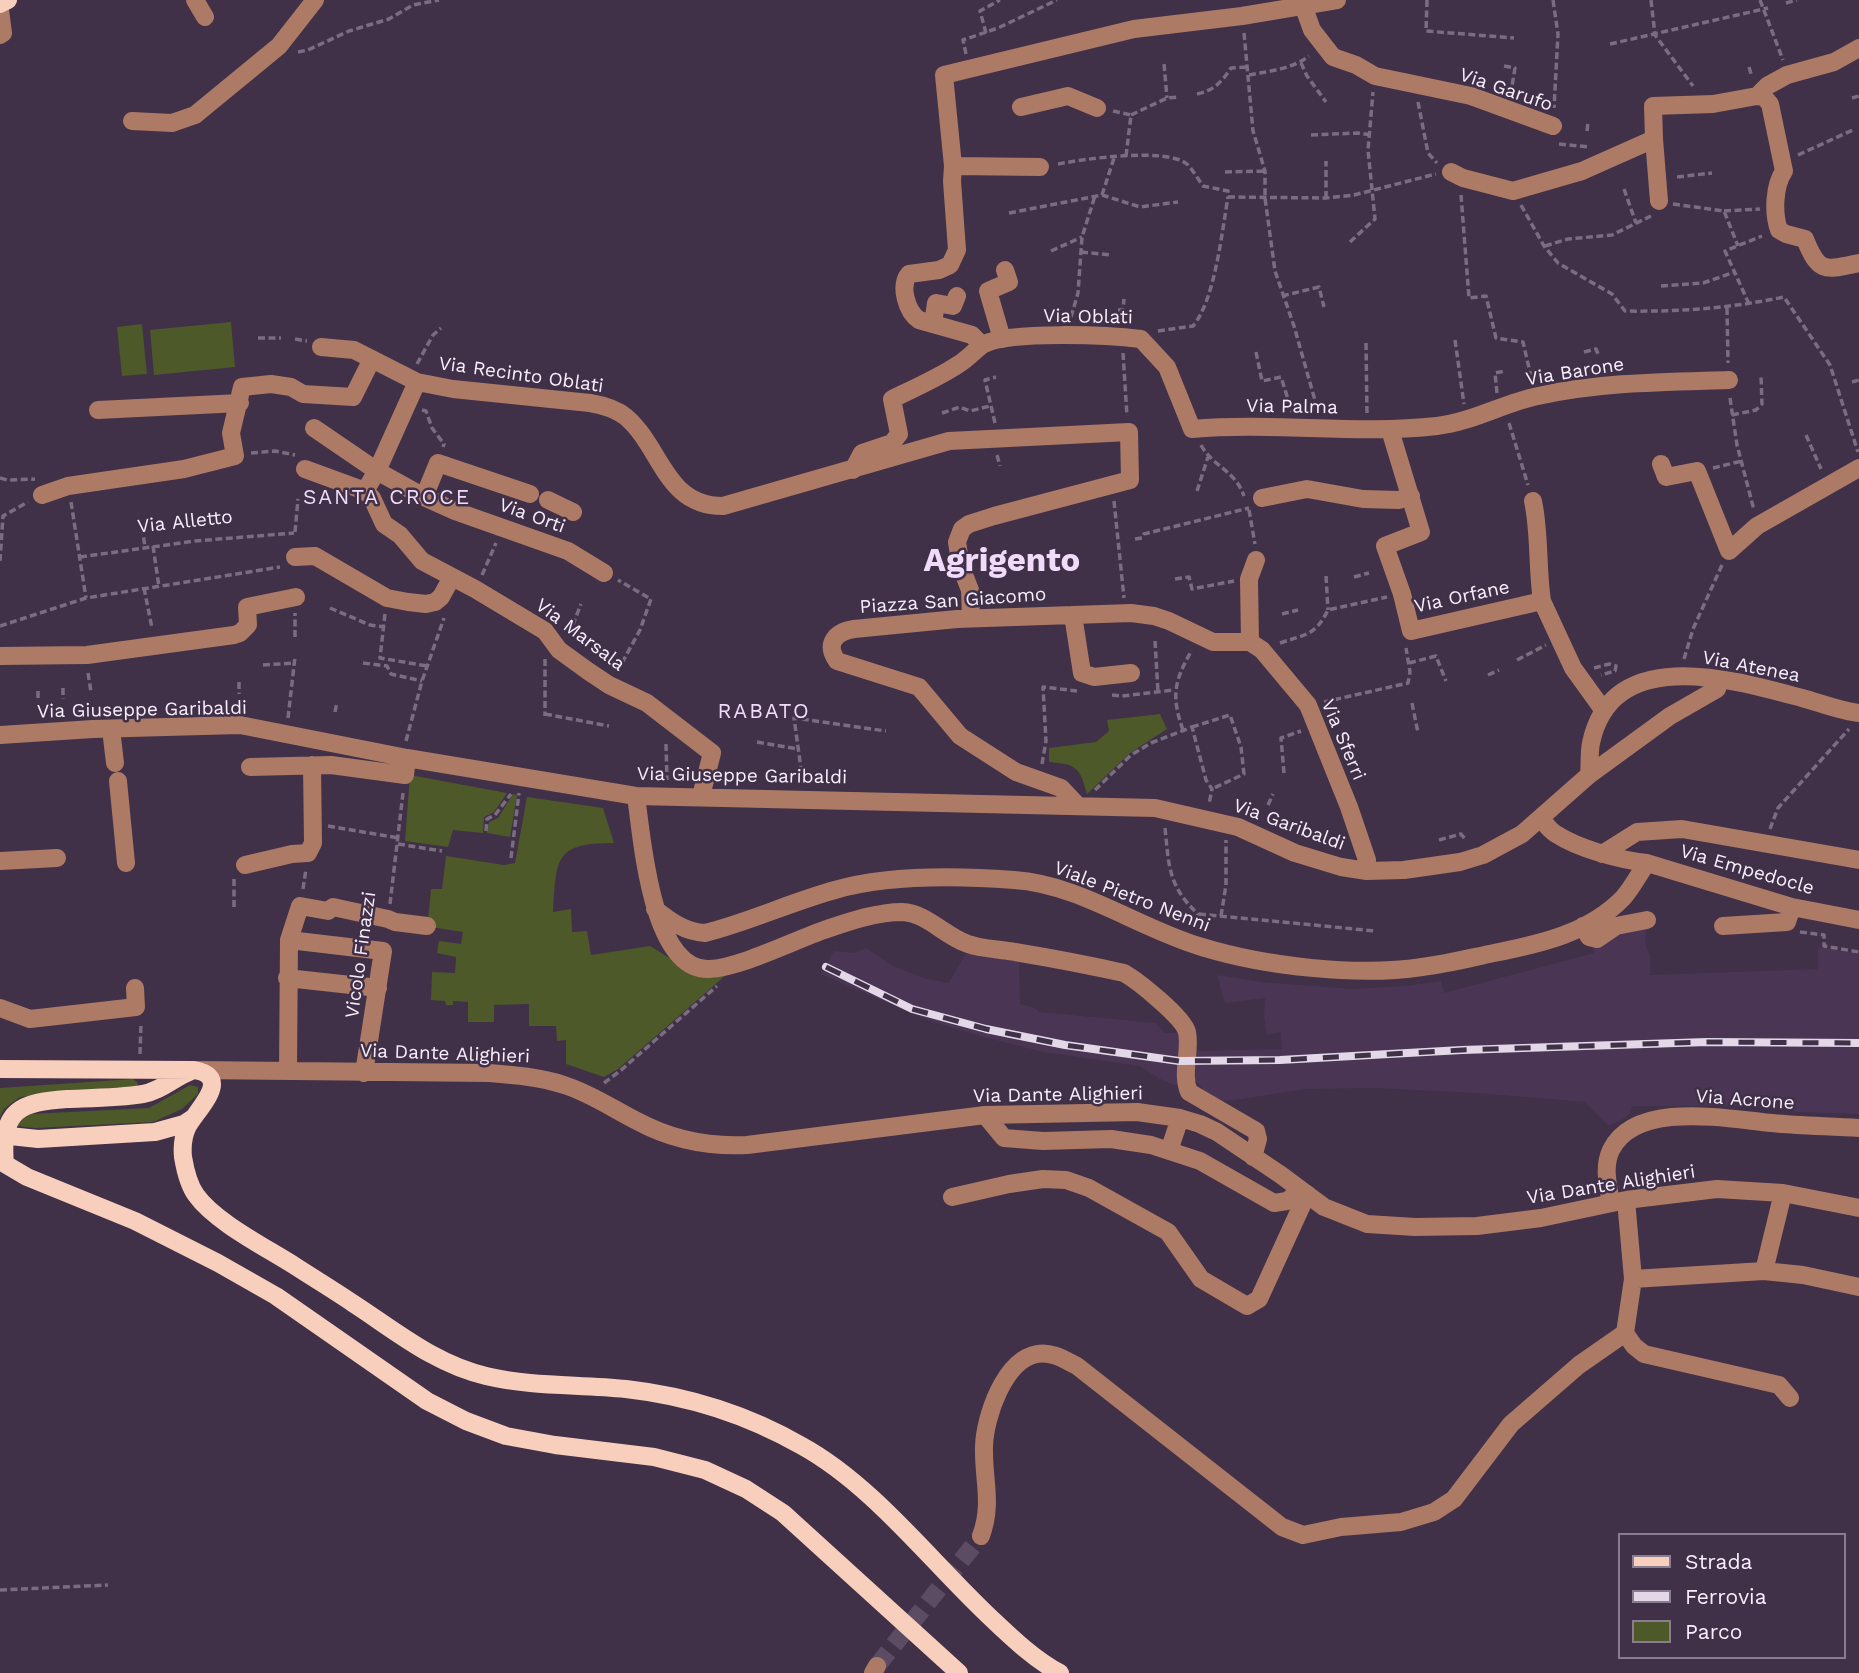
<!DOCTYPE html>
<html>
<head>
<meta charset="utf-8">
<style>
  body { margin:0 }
  #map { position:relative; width:1859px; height:1673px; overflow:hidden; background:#403048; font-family:"Work Sans",sans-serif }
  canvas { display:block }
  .legend { position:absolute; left:1618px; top:1533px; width:228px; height:126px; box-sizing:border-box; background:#403048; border:2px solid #8a7c90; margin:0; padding:9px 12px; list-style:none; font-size:21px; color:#f8eefd }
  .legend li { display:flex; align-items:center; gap:14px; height:35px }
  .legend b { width:35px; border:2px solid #8a7c90 }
</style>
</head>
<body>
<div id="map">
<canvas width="1859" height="1673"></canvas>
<ul class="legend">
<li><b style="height:9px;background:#f8cebc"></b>Strada</li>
<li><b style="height:9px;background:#e3d8e8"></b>Ferrovia</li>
<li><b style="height:19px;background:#4d5928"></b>Parco</li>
</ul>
</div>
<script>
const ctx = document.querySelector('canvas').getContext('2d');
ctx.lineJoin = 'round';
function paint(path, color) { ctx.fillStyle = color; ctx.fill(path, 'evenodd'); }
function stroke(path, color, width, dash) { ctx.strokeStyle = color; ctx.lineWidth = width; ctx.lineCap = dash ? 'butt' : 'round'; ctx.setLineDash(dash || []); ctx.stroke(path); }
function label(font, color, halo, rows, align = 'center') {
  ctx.font = font + ' "Work Sans",sans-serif'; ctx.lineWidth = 5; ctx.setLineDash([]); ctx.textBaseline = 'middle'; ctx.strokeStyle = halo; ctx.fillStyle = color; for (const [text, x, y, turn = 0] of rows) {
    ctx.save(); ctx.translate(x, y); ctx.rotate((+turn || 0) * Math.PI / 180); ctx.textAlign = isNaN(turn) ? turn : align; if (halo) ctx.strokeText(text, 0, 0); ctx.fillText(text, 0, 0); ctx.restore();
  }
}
const built = new Path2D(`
  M1647,925L1645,945L1650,955V975L1818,969V947L1859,954V1114L1798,1112L1767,1106H1633L1627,1117L1609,1126L1585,1102L1477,1093L1377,1088L1305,1089L1235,1100L1219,1101L1205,1092L1195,1080L1174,1085L1158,1078L1140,1066L1044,1052L984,1037L930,1021L821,974L834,951L854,953L866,948L891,965L926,979L949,983L966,953L1019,962L1020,1004L1035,1008L1039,1012L1155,1023L1165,1033H1178L1194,1051L1282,1049L1281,1032L1267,1035L1264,1016L1265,998L1225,1003L1217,975L1261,982L1351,989L1406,986L1441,981L1444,993L1594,953L1593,947L1624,928Z`);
const green = new Path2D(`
  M231,322L235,367L154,375L150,330Z
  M142,324L147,374L122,376L117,327Z
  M1160,714L1167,729L1130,753L1087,794C1080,768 1077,764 1049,762V748L1096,742L1109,731L1107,720Z
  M410,775L507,793L494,812L484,817L483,833L453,830L448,847L405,841Z
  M513,794L517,795L510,837L487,833L489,822L498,818Z
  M527,797L603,808L614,843C553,843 557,859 553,912L571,909L572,932L587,931L591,955L650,946L692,972L726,975L618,1069L604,1077L566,1064V1040L557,1041L556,1026H529V1004L494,1005V1022H468V1002L453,1001V1005H446L445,1001L431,1000L432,972L455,973L456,957L437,953L439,941L461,944L463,932L431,927L428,920L431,889H442L446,856L504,865L515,863Z
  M133,1079L138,1083L137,1087L20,1097L4,1109L0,1117V1088Z
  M190,1085L198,1087V1094L182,1109L153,1122L35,1128L17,1126L18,1120L31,1114L149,1108Z`);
const minorTunnel = new Path2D(`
  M877,1666L981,1536`);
const path = new Path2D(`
  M1427,0L1426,31L1514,38
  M1553,0L1558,34L1554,108
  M1651,0L1655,35L1693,86
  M1760,0L1783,60
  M1786,3L1797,0
  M986,33L980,11L1000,0
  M1244,33L1253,131L1265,171V198L1275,271L1294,326L1318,411
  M1610,44L1768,8
  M298,52L308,50L349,31L389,19L413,5L439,0
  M966,54L963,40L998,28L1057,0
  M1301,63L1307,76L1326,102
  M1164,64L1167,98
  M1504,66L1515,68L1512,86
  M1749,67L1752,77
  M1249,75C1270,71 1292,69 1309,56
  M1197,94C1213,91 1222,82 1231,68L1247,67
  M1852,98L1859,96
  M1418,102L1428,153L1437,163
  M1113,111L1131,115
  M1131,115L1167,98L1178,97
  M1587,131L1588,122
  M1311,135L1358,133L1371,135
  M1559,144L1590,147
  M1798,155L1855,129
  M1126,156L1131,115
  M1058,164C1084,159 1166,147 1187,164C1193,170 1198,179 1203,186L1228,191V197
  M1225,172L1265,171
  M1677,177L1712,173
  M1624,189L1636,223
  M1102,195L1114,158
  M1461,195L1469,298L1486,296L1496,338L1523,342L1532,381
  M1228,197L1326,198L1354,195L1436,174
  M1326,198V161
  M1673,204L1724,211L1738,246
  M1521,205L1544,246L1558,263L1612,294L1625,311C1680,312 1731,308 1784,297L1830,365L1858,452
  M1724,211L1760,209
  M1009,213L1102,195L1140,207L1178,202
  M1350,242L1375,219L1368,150L1373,92
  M1545,246L1568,239L1612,235L1651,216
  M1051,251L1082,237
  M1081,252L1112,255
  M1661,286L1703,283L1735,272
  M1282,296L1319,287L1324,307
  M1749,304L1725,251L1762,236
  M1727,308L1728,363
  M1118,310H1123L1124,299
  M1071,317L1078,293L1082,237L1095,196
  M1158,331L1193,326C1215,300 1222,231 1228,197
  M258,338H281
  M295,339L307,341
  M1455,340L1464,404
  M1366,343L1367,414
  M1256,352L1262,381L1281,377L1292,412
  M1584,352L1596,349L1599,356
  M1123,353L1127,416
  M417,364L433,335L441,328
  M1852,382L1859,380
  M1497,393L1495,373L1505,371
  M1730,398L1737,445L1754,510
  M422,410L426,411L432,428L444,444L443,447
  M942,413L960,407L970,411L990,406
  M1732,415L1756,410L1762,404L1761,376
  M995,423L985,380L996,377
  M1509,423L1528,485
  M1806,435L1821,469
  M1201,445C1213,467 1235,470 1244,496
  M251,453L275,451L295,455
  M997,455L1000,466
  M1713,468L1742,461
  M0,478L7,480L35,479
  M1197,491L1208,457
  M1114,501L1124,598
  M71,502L86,598
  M1249,510L1255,544
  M142,527L145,547
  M295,532L298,499
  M1135,539L1142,538L1144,534L1249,508
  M153,546L159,587
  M80,557L195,541L294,533
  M0,561L3,516L28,502
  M482,575L496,543
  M1326,576L1328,610
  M1354,577L1369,573
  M1175,579L1189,577L1192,589L1234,581
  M144,588L152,628
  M330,608L370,625L384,627
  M385,614L380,658L427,666
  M1282,614L1298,610
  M0,626L86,598L280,567
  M569,635L581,604
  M295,637V613
  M1155,641L1158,692
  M1280,643C1306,634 1315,636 1328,610L1387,597
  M545,659V716
  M1684,659L1693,629L1722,565
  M1517,660L1546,645
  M363,663L387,666L391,674L422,681
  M1409,663L1436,656L1446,681
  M263,665L295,663
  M1594,668L1609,664L1616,666L1615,671L1601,675
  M617,672L640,630L651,599L618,580
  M88,673L91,692
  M1488,675L1499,670
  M239,682V694
  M63,688V699
  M38,691V699
  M1112,695L1122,696L1174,690
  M1324,702L1408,683L1410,672L1406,648
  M1412,703L1418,733
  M335,712L337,702
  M545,714L609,726
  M288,718L295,657
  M1192,727L1230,715L1241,747L1244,774L1212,789
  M1183,730C1171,696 1174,681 1192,650
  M406,741L422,681L444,618
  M757,742L798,749
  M666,744L667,780
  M1042,764L1046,741L1043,687L1077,691
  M1284,773L1281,738L1301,731
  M803,783L794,718L886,731
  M1095,790L1131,755L1151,743L1192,727L1206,780L1212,789L1209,804
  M1268,805L1273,794
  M328,826L399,838
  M1165,828C1169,866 1168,886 1198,914L1194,925
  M1770,829L1778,808L1849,729
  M486,831L487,819L495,815L511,794
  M1439,840L1461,834L1465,839
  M398,844L442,851
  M511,858L519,793
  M234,879V907
  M303,889L306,869
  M390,904L403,793
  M1199,914L1375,931
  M1221,916L1226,885V840
  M1800,932L1824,935V946L1859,952
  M140,1054L141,1023
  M604,1083L620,1071L717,986
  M0,1590L108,1585`);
const minor = new Path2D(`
  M195,0L205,17
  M1303,5L1312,30L1333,57L1356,65L1375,76L1471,96L1553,126
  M0,10L3,33L0,35
  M1757,96L1764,97L1770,104L1784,171C1774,186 1773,213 1779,230L1786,234L1805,239C1819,274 1825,270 1859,263
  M1021,107L1068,96L1097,108
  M132,121L172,123L195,115L279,46L315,0
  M1654,139L1659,201
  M953,166L1040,167
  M1451,172L1463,178L1513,191L1582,171L1654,139L1653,106L1713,104L1757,96L1767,86L1787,75L1834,62L1859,48
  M933,324L936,303L953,306L957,296
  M1002,339L988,291L1009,282L1005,270
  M982,345L972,335L919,320C907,312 899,286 909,274L939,270L950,265L957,250L952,181L953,166L944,75L1134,29L1242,16L1337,0
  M321,347L354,350L417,382L453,389L590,403C602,405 616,409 626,417C662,448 665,506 723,506L949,441L1129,432L1130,480L994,516L969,524L962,529L957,542L961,567L970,590L971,618
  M98,410L240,403
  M314,428L377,471L424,497L455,511L568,551L604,573
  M1390,430L1421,532L1385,546L1402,594L1411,631L1542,601L1573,668L1604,711
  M1661,464L1666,477L1697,471L1729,551L1757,526L1859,468
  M305,469L365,491L377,471L417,382
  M853,470L862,453L892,443L899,434L892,399C915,388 938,378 959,364C968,359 978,347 984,344C1012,331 1108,335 1141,339L1167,367L1192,429C1274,422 1356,435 1437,426C1472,422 1504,403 1538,396C1601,382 1665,382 1729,380
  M365,491L372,498L384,524L400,535L422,561L475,589L545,631L559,650L588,671L609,685L647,703L712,753L701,796
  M42,495L68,486L184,469L235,456L231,433L242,387L271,384L291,387L303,394L353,397L372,359
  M424,497L438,463L530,494
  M1262,498L1307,489L1363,499L1399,500L1411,496
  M548,500L573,512
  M1533,501C1540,534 1537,568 1542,601
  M295,557L315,556L387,598L408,602L426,604L435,602L441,597L452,577
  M1073,615L1082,673L1094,677L1131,673
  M1250,642L1262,650L1308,705L1349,807L1367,860V871
  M1250,642L1249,579L1256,560
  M0,656L87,655L234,635L240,633L248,625L247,607L296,597
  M111,729L115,763
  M0,735L93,729L240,725L407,758L636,796L1155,808L1238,827L1295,853L1341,867L1367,871L1404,870L1460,862L1483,855L1522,834L1589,775L1670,716L1717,689L1719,680
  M250,767L331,765L405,775L407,758
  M1589,775C1590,764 1589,753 1591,743C1612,643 1735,680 1802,698C1821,703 1840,711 1859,713
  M118,781L126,863
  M636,796C642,837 651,971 709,969C739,968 793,941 824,930C848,922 876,912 902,912C927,913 944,936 968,944C982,949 1000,949 1015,952C1051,958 1088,965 1124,973C1138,981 1183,1017 1187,1032C1191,1052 1181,1073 1189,1092L1256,1131L1258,1139L1253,1157
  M1078,806L1061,788L1016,772L960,736L919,687L837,661C825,644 835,632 854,629L957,619L1131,613L1154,616L1169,621L1213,642H1250
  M1540,818C1545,823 1550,831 1556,834C1579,849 1620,860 1647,863L1792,907L1859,920
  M1602,854L1637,832L1682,829L1859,860
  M0,861L57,858
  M245,865L292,854L308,853L313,843L312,765
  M655,909C670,921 685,932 705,933C749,922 791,902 835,890C887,875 960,876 1014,880C1079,884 1140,929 1202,947C1264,966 1357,977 1422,967C1446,964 1470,958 1494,953C1540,944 1589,933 1623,898C1632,888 1639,874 1647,863
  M1583,926L1589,937L1597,939L1616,926L1647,920
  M1723,926L1787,922L1792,907
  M289,940L383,951L364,1073
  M287,978L378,988
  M0,1008L30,1019L136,1007L135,988
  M194,1070L489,1073C515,1075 540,1077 564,1085C590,1093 613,1109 637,1121C672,1140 707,1147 747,1145L985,1115L1137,1112L1180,1118L1200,1124L1217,1132L1281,1175L1324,1207L1367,1224L1415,1227L1477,1226L1541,1218L1626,1200L1717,1189L1783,1193L1859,1208
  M288,1071L289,940L300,906L328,911L333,907L388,919L395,922L427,926
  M985,1115L1004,1138L1043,1141L1111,1139L1151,1145L1200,1161L1274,1203L1287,1201L1301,1190
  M1169,1151L1180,1118
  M952,1197L1009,1184L1043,1179L1066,1180L1089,1188L1168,1232L1201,1279L1247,1306L1259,1299L1307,1194
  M1611,1203C1608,1185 1603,1167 1611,1150C1636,1100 1727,1119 1772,1123C1801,1126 1830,1126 1859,1128
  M1764,1271L1783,1193
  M1633,1279L1764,1271L1803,1275L1859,1287
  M1625,1333L1634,1346L1644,1354L1779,1385L1790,1398
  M981,1536C993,1503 983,1480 984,1446C985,1417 1004,1360 1037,1354C1052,1351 1065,1360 1077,1366L1282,1527L1303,1535L1341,1527L1401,1522L1434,1512L1454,1499L1511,1424L1579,1365L1625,1333L1633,1279L1626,1200
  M873,1673L877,1666`);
const major = new Path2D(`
  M0,4L8,0
  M0,1069L194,1070C235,1077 194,1112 187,1128C183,1137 182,1147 183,1157C185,1169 188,1184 196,1195C215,1222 267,1248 295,1266C315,1279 335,1291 354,1304C397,1332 435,1364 486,1376C532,1387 579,1384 626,1389C688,1396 748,1415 802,1446C873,1485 932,1563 992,1619C1012,1638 1035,1660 1060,1673
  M0,1135L38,1139L155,1132L184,1124L193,1118
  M0,1161L27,1177L135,1221L218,1263L276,1296L427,1401L466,1421L506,1436L555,1445L654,1457L705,1470L746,1489L783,1513L959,1673
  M5,1164C0,1109 21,1102 67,1099C92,1098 118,1098 143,1094C161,1091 175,1077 191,1071`);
const rail = new Path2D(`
  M826,967L912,1009L986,1029L1065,1045L1179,1061L1280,1060L1462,1050L1707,1042L1859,1043`);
const streetNames = [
  ["Via Garufo",1506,90,19],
  ["Via Oblati",1088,317,1],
  ["Via Barone",1575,372,-9],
  ["Via Recinto Oblati",521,375,8],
  ["Via Palma",1292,407,1],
  ["Via Orti",532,516,20],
  ["Via Alletto",185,522,-6],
  ["Via Orfane",1462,597,-12],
  ["Piazza San Giacomo",953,601,-4],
  ["Via Marsala",580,635,37],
  ["Via Atenea",1751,667,11],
  ["Via Giuseppe Garibaldi",142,710,-1],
  ["Via Sferri",1343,740,67],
  ["Via Giuseppe Garibaldi",742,776,1],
  ["Via Garibaldi",1289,825,20],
  ["Via Empedocle",1747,870,16],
  ["Viale Pietro Nenni",1132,897,21],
  ["Vicolo Finazzi",361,955,-82],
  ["Via Dante Alighieri",445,1054,2],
  ["Via Dante Alighieri",1058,1095,-1],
  ["Via Acrone",1745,1100,4],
  ["Via Dante Alighieri",1611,1185,-9]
];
const neighbourhoodNames = [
  ["SANTA CROCE",387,498],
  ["RABATO",764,712]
];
const townNames = [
  ["Agrigento",1002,561]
];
paint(built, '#4a3654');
paint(green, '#4d5928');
stroke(minorTunnel, '#5c4c63', 18, [18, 9]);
stroke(path, '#7a6c81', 3.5, [7, 3.5]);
stroke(minor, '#ac7a65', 18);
stroke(major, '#f8cebc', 18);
stroke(rail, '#e3d8e8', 8);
stroke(rail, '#403048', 5, [16]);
label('19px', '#f8eefd', '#403048', streetNames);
ctx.letterSpacing = '2px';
label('21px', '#f0dcfa', '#403048', neighbourhoodNames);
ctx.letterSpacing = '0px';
label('bold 33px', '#f0dcfa', '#403048', townNames);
</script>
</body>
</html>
